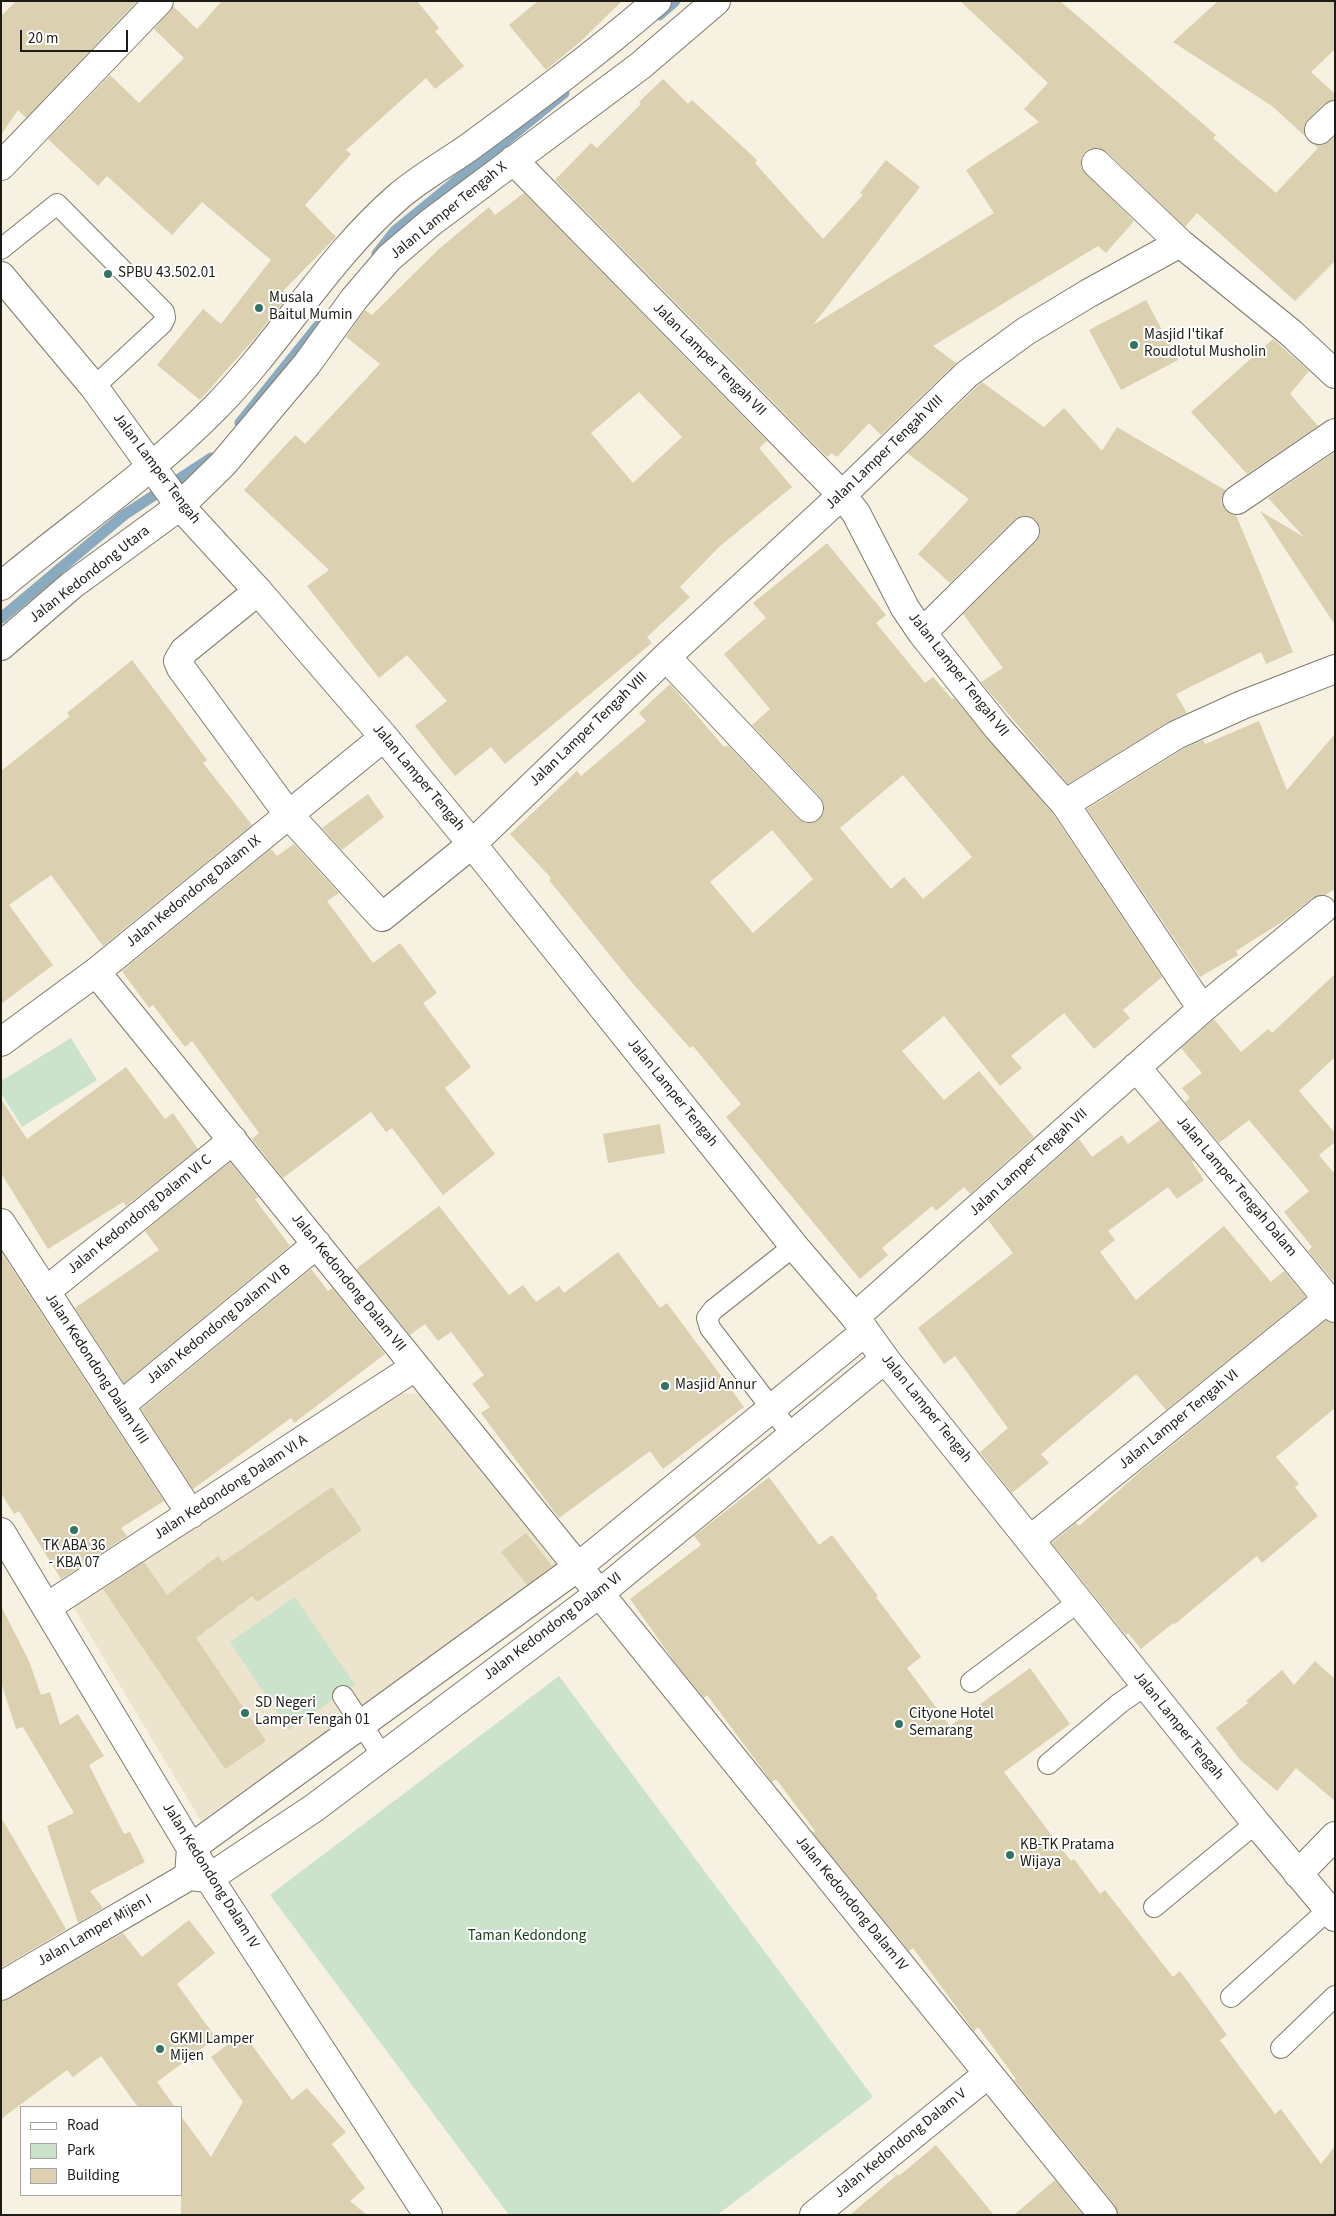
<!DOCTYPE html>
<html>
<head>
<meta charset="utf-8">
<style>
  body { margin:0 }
  #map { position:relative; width:1336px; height:2216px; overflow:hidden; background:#f6f1e1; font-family:"Source Sans 3",sans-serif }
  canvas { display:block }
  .frame { position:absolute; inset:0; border:2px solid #1d1b15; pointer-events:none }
  .legend { position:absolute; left:20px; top:2106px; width:162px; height:90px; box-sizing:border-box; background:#fff; border:1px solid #a5a4a1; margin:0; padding:6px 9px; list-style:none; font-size:15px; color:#1d1b15 }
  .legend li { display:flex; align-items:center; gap:10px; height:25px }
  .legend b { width:25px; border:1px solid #a5a4a1 }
  .scale { position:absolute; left:20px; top:30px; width:108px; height:22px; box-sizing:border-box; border:2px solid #1d1b15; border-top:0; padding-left:6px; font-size:15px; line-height:18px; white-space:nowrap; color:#1d1b15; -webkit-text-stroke:4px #fff; paint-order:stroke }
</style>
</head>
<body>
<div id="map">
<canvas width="1336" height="2216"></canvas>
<div class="frame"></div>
<ul class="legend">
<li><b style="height:6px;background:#fff"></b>Road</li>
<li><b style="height:14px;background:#cbe3cb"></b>Park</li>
<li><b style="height:14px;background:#dbd0af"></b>Building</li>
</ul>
<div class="scale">20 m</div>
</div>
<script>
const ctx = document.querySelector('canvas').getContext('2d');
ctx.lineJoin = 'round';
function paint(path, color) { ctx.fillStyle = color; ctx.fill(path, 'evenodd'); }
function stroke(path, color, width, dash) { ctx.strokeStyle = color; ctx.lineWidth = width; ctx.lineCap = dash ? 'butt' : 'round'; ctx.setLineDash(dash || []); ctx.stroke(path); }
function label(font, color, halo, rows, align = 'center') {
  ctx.font = font + ' "Source Sans 3",sans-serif'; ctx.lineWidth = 4; ctx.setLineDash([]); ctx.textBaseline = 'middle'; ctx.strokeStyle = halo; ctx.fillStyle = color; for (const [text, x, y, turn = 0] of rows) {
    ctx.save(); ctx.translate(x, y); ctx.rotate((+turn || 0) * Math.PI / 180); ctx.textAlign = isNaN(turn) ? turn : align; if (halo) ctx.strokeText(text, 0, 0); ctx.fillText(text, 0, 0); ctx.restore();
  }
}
const built = new Path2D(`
  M393,1393L424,1394L558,1568L201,1821L72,1605Z`);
const green = new Path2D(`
  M71,1038L97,1080L22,1127L1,1093V1081Z
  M295,1597L355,1685L289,1730L230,1642Z
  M559,1676L873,2097L717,2215H509L270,1895Z`);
const stream = new Path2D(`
  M659,15L675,1
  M377,254L395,231L564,93
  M240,423L318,326
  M1,618L124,515L211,458`);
const building = new Path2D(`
  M16,1H137L26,118L18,110L1,135V16Z
  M222,1H417L439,28L435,31L464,66L435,89L426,78L346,150L351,154L305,205L336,237L283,291L289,295L254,339L200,400L157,365L203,309L221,324L271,260L202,202L172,235L107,176L98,186L48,139L110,75L139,103L184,58L154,29L173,6L197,29Z
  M538,1H622L581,41L546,70L509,25Z
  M960,1H1060L1216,135L1213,138L1276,193L1318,148L1313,144L1323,145L1335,137V261L1295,301L1197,213L1185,227L1107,152L1099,148H1091L1085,152L1081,159V168L1134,221L1106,253L1098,246L933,346L956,363L881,435L869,423L837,457L832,453L827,457L555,180L591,143L597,148L641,104L639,102L663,79L688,104L692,100L757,160L755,163L823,239L863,195L860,193L886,160L920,187L813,325L994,213L966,170L1039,122L1024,109L1048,83Z
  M1218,1H1335V49L1311,72L1335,94V100L1325,103L1308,119L1304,126L1306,137L1272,106L1173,42Z
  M524,193L767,441L759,448L792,487L719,547L680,587L690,597L647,637L652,643L505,764L491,747L455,776L415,726L447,701L407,655L379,678L307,586L329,570L244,490L295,435L305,444L380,364L346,337L365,310L372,315L439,249L489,207L495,215ZM639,392L682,437L633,483L591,433Z
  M1146,300L1178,360L1121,390L1089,330Z
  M1273,339L1309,371L1290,394L1318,426L1247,474L1191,412Z
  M982,382L1044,427L1064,408L1102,451L1117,427L1225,490L1221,501L1224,508L1230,514L1236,515L1293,652L1266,664L1261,652L1176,694L1187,713L1168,722L1068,784L981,682L1003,668L963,614L1036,542L1040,535V528L1036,520L1029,516H1022L1014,520L950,583L918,554L969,499L907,453Z
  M1335,452V625L1260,511L1304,537L1268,498Z
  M827,543L886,615L876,623L925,683L933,677L952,699L954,698L1053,814L1162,977L1123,1010L1130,1018L1094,1049L1064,1013L1011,1056L1022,1068L1000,1086L944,1016L902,1051L944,1100L979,1071L1034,1137L970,1194L964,1187L936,1211L932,1206L882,1248L888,1255L860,1279L726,1117L741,1104L693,1046L690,1048L634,985L549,880L551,878L510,834L577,771L581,776L646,721L639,713L670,684L724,747L728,745L798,819L805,823H812L819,820L824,812V805L821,798L752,725L770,709L724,654L766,618L753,603ZM903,775L972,857L923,899L904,877L891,889L840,828ZM772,830L813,879L753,933L710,882Z
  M132,660L207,760L203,763L252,825L103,946L51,875L9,905L53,965L1,1004V771L70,716L67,713Z
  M1259,721L1287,790L1335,734V889L1325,895L1312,898L1285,920L1236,951L1238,955L1200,977L1087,809L1183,749L1203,740L1205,744Z
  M368,794L384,817L342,850L322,828Z
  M294,844L339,893L327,901L373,963L400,943L437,993L423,1003L471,1067L445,1088L495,1154L443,1195L392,1128L386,1132L371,1112L283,1178L252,1139L259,1133L192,1041L185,1047L153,1005L149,1008L122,971L271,849L277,856Z
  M1335,974V1057L1299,1091L1335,1133V1142L1319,1155L1333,1172L1335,1170V1283L1308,1251L1312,1247L1284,1212L1309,1191L1249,1120L1219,1143L1185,1102L1190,1098L1182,1088L1202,1073L1181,1048L1214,1019L1241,1052L1268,1029L1272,1033Z
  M126,1067L165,1119L173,1113L198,1149L126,1206L123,1202L48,1249L1,1173V1099L27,1139Z
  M1160,1120L1194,1161L1192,1162L1204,1180L1177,1199L1168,1187L1108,1231L1115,1240L1100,1252L1136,1300L1224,1226L1271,1282L1284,1271L1306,1297L1166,1410L1136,1374L1041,1454L1049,1463L1012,1493L980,1452L1008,1428L955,1356L944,1364L918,1328L1013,1253L988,1220L1079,1139L1092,1157L1122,1135L1128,1144Z
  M660,1124L665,1153L608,1163L603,1134Z
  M230,1162L258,1197L255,1199L290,1246L124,1383L75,1308L159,1250L145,1231Z
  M439,1206L509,1295L523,1285L536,1302L559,1286L564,1293L618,1252L660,1308L667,1303L744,1407L663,1469L650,1451L559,1518L481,1413L490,1407L472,1384L484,1375L451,1332L438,1341L425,1324L410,1335L356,1269Z
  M1,1252L164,1501L121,1528L127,1536L61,1579L19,1511L14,1514L1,1493Z
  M311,1269L328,1291L332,1288L385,1354L294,1423L291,1418L193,1489L141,1409Z
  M1326,1320L1335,1323V1408L1276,1457L1299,1484L1295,1487L1318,1516L1262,1563L1257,1556L1175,1624L1173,1623L1141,1649L1128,1633L1126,1635L1052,1543L1076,1523L1079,1526L1142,1470Z
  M769,1477L819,1545L832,1535L878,1596L876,1597L921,1657L907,1668L950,1726L1030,1668L1070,1724L1004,1772L1071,1861L1074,1859L1100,1894L1105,1890L1173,1977L1180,1971L1227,2035L1220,2040L1275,2114L1281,2109L1321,2164L1335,2146V2215H1118L1115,2205L1014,2080L1016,2079L978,2027L974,2031L913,1948L909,1951L813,1833L815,1831L776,1779L772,1782L707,1695L704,1698L674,1661L630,1599L701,1545L694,1536Z
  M332,1487L362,1530L257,1602L252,1596L196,1638L266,1741L225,1769L103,1589L144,1562L167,1595L218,1556L223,1562Z
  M526,1533L552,1566L527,1585L501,1552Z
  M1,1606L29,1661L41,1695L50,1692L60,1725L78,1714L104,1756L89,1765L124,1834L130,1832L145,1862L90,1891L103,1908L78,1923L47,1826L74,1813L23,1727L16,1729L1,1682Z
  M1315,1661L1335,1679V1801L1296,1768L1277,1791L1240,1760L1216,1728L1248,1703L1246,1701L1282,1670L1294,1685Z
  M1,1817L66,1929L70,1927L1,1968Z
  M189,1920L215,1953L177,1984L216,2038L157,2082L175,2107H138L101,2056L73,2077L67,2070L1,2119V2002L9,1999L123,1933L142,1957Z
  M243,2033L292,2100L307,2088L346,2132L332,2144L365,2188L350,2201L367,2215H181V2116L211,2157L243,2102L211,2057Z
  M936,2145L994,2215H850L898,2174L899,2176Z
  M1055,2180L1083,2215H1014Z`);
const lane = new Path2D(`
  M1,249L57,204L164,312L165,318L162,324L94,387
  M792,1435L710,1328L707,1318L713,1310L794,1246
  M971,1682L1078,1602
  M343,1696L383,1757
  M1048,1764L1120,1703L1146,1685
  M1154,1907L1256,1823
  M1231,1997L1328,1910
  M1281,2048L1335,1996`);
const street = new Path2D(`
  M1319,130L1335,115
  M513,160L842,495L856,513L905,608L922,633L997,727L1065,804L1202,1009
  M1096,163L1180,243
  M1,166L159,1
  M1237,500L1335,433
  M1,586C73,526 150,474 216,407C281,341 328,257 399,196C420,178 445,164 468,148C532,101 597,53 657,1
  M258,591L184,651L178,661L181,668L288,814L382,917L472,844L666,657L842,495L967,374L1026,331L1089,293L1180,243L1291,333L1335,374
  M922,633L1025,531
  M1,646L72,585L180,506L223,464L307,364L354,299L389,258L430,223L640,66L716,1
  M666,657L809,808
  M1065,804L1176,735L1242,705L1335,669
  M96,972L1103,2215
  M1,1042L96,972L384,737
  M1136,1067L1335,1308
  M1,1223L191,1514
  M46,1291L233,1140
  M855,1317L1202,1009L1322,910
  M120,1406L317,1244
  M1,1532L209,1878L428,2215
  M1030,1540L1328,1299
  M47,1607L415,1367
  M1298,1874L1335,1836
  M189,1876L191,1848L579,1566L865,1332
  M1,1986L189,1876L209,1878L314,1808L600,1593L885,1359
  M814,2215L988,2074`);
const secondary = new Path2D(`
  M1,276L94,387L180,506L258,591L384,737L472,844L794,1246L855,1317L885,1359L1256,1823L1335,1917`);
const markers = [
  [108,274,5,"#347462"],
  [259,308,5,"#347462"],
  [1134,345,5,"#347462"],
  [665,1386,5,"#347462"],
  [74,1530,5,"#347462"],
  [245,1713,5,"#347462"],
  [899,1724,5,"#347462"],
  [1010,1855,5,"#347462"],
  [160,2049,5,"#347462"]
];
const streetNames = [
  ["Jalan Lamper Tengah X",449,211,-39],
  ["Jalan Lamper Tengah VII",709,360,45],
  ["Jalan Lamper Tengah VIII",885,453,-44],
  ["Jalan Lamper Tengah",156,469,53],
  ["Jalan Kedondong Utara",90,575,-38],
  ["Jalan Lamper Tengah VII",958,675,52],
  ["Jalan Lamper Tengah VIII",589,730,-44],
  ["Jalan Lamper Tengah",418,778,50],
  ["Jalan Kedondong Dalam IX",194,892,-39],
  ["Jalan Lamper Tengah",672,1093,51],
  ["Jalan Lamper Tengah VII",1029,1163,-42],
  ["Jalan Lamper Tengah Dalam",1236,1187,50],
  ["Jalan Kedondong Dalam VI C",140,1215,-39],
  ["Jalan Kedondong Dalam VII",348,1283,51],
  ["Jalan Kedondong Dalam VI B",219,1325,-39],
  ["Jalan Kedondong Dalam VIII",96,1369,57],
  ["Jalan Lamper Tengah",926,1409,51],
  ["Jalan Lamper Tengah VI",1179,1420,-39],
  ["Jalan Kedondong Dalam VI A",231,1488,-33],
  ["Jalan Kedondong Dalam VI",553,1627,-37],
  ["Jalan Lamper Tengah",1178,1726,51],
  ["Jalan Kedondong Dalam IV",210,1876,58],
  ["Jalan Kedondong Dalam IV",851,1904,51],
  ["Jalan Lamper Mijen I",95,1931,-30],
  ["Jalan Kedondong Dalam V",901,2144,-39]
];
const poiNames = [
  ["SPBU 43.502.01",118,274],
  ["Musala",269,299],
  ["Baitul Mumin",269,316],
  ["Masjid I'tikaf",1144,336],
  ["Roudlotul Musholin",1144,353],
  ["Masjid Annur",675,1386],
  ["TK ABA 36",74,1547,"center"],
  ["- KBA 07",74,1564,"center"],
  ["SD Negeri",255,1704],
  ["Lamper Tengah 01",255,1721],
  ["Cityone Hotel",909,1715],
  ["Semarang",909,1732],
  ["KB-TK Pratama",1020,1846],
  ["Wijaya",1020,1863],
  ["GKMI Lamper",170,2040],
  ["Mijen",170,2057]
];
const parkNames = [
  ["Taman Kedondong",527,1937]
];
paint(built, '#ece4cd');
paint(green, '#cbe3cb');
stroke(stream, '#8aabbf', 11);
paint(building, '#dbd0af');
stroke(lane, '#807b6d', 22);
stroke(street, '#807b6d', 30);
stroke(secondary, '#807b6d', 30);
stroke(lane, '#fff', 20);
stroke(street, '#fff', 28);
stroke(secondary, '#fff', 28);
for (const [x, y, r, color] of markers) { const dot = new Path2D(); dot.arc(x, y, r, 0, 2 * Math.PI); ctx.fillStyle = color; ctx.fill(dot); stroke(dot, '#fff', 2); }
label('15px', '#1d1b15', '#fff', streetNames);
label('15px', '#1d1b15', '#fff', poiNames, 'left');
label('15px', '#143d1a', '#fff', parkNames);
</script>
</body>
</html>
